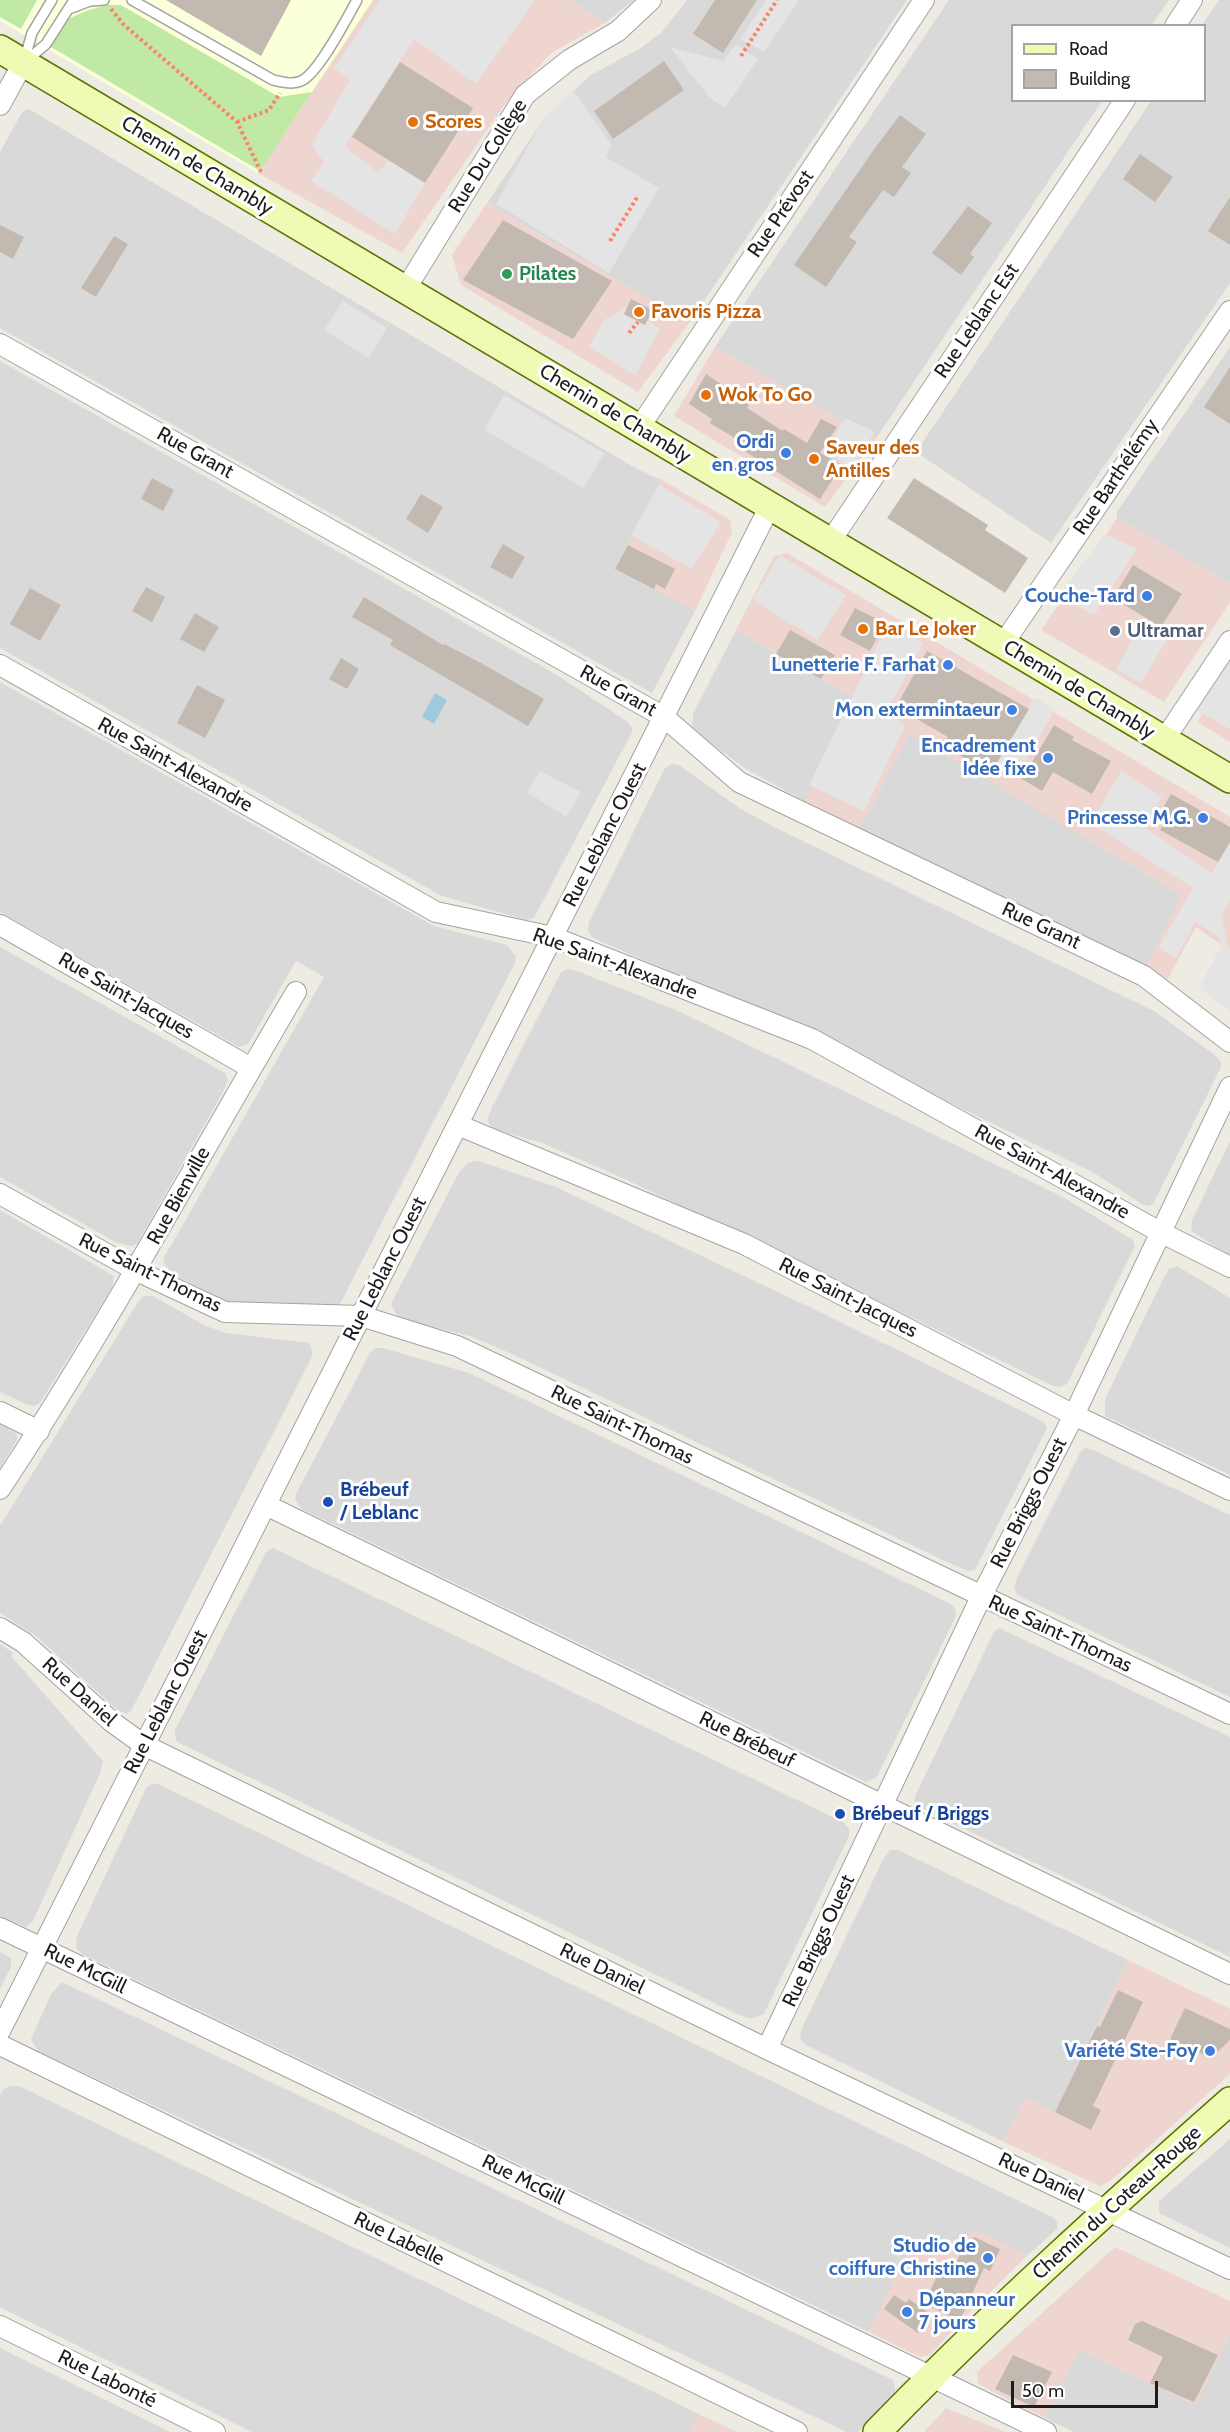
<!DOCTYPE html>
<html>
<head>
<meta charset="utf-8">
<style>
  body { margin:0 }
  #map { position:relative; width:1230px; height:2432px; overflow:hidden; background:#eeebe2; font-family:Cabin,sans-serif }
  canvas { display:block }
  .legend { position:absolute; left:1011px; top:24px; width:195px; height:78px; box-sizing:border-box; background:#fff; border:2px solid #a4a4a4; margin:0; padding:8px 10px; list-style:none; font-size:18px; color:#1c1c1c }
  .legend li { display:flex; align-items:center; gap:12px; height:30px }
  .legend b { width:30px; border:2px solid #a4a4a4 }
  .scale { position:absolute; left:1011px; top:2381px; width:147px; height:27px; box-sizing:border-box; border:3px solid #1c1c1c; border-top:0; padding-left:8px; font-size:18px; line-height:21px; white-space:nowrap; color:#1c1c1c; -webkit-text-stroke:4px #fff; paint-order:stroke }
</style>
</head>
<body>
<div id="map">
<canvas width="1230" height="2432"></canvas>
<ul class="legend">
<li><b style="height:8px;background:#effab4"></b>Road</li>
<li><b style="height:16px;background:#c2bab1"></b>Building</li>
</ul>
<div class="scale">50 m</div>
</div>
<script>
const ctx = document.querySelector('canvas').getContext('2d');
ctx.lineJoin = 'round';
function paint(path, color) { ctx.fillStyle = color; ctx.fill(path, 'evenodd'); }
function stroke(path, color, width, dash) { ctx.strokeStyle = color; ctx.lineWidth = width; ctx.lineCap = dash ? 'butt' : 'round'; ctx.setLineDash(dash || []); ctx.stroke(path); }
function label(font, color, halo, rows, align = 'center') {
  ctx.font = font + ' Cabin,sans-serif'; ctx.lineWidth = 6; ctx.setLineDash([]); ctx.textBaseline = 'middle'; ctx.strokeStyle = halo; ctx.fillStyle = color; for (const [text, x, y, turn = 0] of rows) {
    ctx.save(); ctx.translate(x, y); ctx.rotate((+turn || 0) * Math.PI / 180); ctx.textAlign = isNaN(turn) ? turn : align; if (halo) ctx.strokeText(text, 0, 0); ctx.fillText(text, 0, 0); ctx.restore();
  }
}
const residential = new Path2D(`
  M569,0H634L605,23Z
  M687,0H907L689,323L487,203L543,120L591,75L641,48L662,32Z
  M949,0H1169L1152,25L1012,26V100L1102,101L875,440L715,347Z
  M1219,0H1230V283L1051,543L916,452L1151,101L1204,100V26L1202,25Z
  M29,109L637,469L662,480L616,569L695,611L652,693L0,328V152L21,114L25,110Z
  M1230,347V584L1117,518V512Z
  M0,361L557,675L628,722L632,728V732L534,918L527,920L442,896L0,648Z
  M736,630L854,698L806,802L746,769L692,729L693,714Z
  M0,682L434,926L507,945L516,957L515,963L340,1304L333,1311L224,1301L171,1273L164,1262V1257L177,1235L324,977L296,961L248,1044L239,1047L0,912Z
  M909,733L1182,895L1146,967L860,829Z
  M672,764L679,765L739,808L776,828L1154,1011L1215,1055L1221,1062V1067L1153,1204L1147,1206L1142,1204L1094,1173L772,1016L593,938L588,931L589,922L665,768Z
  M0,947L225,1073L228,1080L223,1092L137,1244L132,1246L117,1243L0,1177Z
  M566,969L574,970L676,1010L1063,1197L1133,1240L1135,1246L1067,1384L1060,1387L1053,1386L625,1179L542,1143L497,1130L490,1125L487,1120L492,1107L560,974Z
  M1230,1141V1256L1191,1231L1192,1220Z
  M479,1161L556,1187L822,1313L1044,1422L1047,1428L975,1570L968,1571L947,1562L512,1354L470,1336L398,1318L391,1304L459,1172L469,1162Z
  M0,1210L114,1276L112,1288L40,1403L35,1406L28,1405L0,1392Z
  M1177,1266L1230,1298V1475L1105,1416V1399L1163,1279L1169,1269Z
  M144,1296H153L206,1326L226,1333L309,1343L312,1349V1357L131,1711L127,1714L116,1709L36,1636L0,1613V1526L138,1302Z
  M375,1348H383L469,1373L951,1604L955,1609L956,1616L877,1777L866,1782L302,1509L295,1500L296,1494L370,1353Z
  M0,1424L17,1434V1440L0,1468Z
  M1085,1448L1091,1449L1230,1515V1697L1017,1595L1014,1587L1017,1578L1081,1451Z
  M273,1548L843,1822L849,1829V1836L764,2014L750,2019L737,2014L177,1742L175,1736V1730L266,1552Z
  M999,1628L1230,1737V1957L917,1806L914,1800L916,1794L994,1632Z
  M0,1644L13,1653L11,1656L103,1761L101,1771L33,1921L26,1927L0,1916Z
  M151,1784H158L1054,2218L1057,2222V2229L1028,2255L972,2230L959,2257L916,2236L869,2332L82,1954L76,1947L77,1936L146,1788Z
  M890,1850H898L1128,1960L1055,2112L1025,2098L1004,2142L806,2045L800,2039L801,2030L883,1860Z
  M0,1952L11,1958V1967L0,1989Z
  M62,1982L893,2380L895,2385V2393L858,2432H847L38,2051L31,2039L51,1994Z
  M9,2086H19L699,2414L689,2432H252L0,2307V2096L3,2090Z
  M1230,2139V2248L1159,2213V2201Z
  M1230,2333V2432H1074L1045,2418L1079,2350L1196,2404Z
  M0,2348L170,2432H0Z`);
const commercial = new Path2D(`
  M373,0H569L605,23L551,53L505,104L402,253L258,173Z
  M487,203L689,323L638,392L461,285L452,255Z
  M715,347L875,440L825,507L674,416Z
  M662,480L730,520L732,532L695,611L615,569Z
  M1117,518L1230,584V602L1164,702L1041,630Z
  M787,553L1230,817V951L1196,927L1167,980L1146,967L1182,895L909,734L860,829L806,802L854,698L736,630L774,556Z
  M1230,671V742L1197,722Z
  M1128,1960L1230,2009V2074L1110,2181L1100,2186L1004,2142L1025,2098L1055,2112Z
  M972,2230L1028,2255L963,2319L930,2355L920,2357L869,2332L916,2236L959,2256Z
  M1115,2247L1230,2301V2333L1196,2405L1079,2350L1045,2418L978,2384L977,2372Z
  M946,2408L1005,2432H924Z
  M699,2414L737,2432H689Z`);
const education = new Path2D(`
  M0,0H373L258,173L0,21Z`);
const grass = new Path2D(`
  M0,0H37L21,29L0,17Z
  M106,5H121L279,97L312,92L260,171L46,44L59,23L86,11Z`);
const parking = new Path2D(`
  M380,0H535L476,84L414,39L345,146L378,173L389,160L425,183L395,234L311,181L324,162L312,145L350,79L334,68Z
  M766,0H799L764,52L740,39Z
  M736,44L758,59L725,108L709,97L670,47L723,61Z
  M573,90L612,145L606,157L659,188L609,273L496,204L543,120Z
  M343,301L387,328L369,358L324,330Z
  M627,307L660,329L635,375L589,347L604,320Z
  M504,395L604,453L584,488L484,430Z
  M845,418L875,432L851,467L825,452Z
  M659,485L721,522L692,569L631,535Z
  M1105,534L1137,549L1094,615L1059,596Z
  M779,555L846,595L817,640L753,600Z
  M890,619L923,644L887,711L905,726L864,811L809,785Z
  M1141,624L1168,639L1140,683L1116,669Z
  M1229,655L1230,656V729L1196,710Z
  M1034,697L1055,710L1018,774L996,761Z
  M540,771L581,792L566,817L527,792Z
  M1121,771L1162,797L1144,827L1212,873L1230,843V901L1222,915L1227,947L1230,949V1011L1199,988L1221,946L1218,937L1195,922L1176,958L1158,948L1193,888L1091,823Z`);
const water = new Path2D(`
  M435,693L447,700L434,724L422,717Z`);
const building = new Path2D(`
  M166,0H291L261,56Z
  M715,0H757L723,53L693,34Z
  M664,61L684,90L613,139L594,111Z
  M400,62L473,108L425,183L352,137Z
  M900,115L926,134L902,167L911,173L894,197L883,190L849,237L857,242L826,287L794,265L875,148Z
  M1140,154L1173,177L1155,202L1123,179Z
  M1230,197V245L1208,231Z
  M968,206L992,223L970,254L974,257L961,275L932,253Z
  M503,220L612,281L573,339L463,280Z
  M0,225L24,237L13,259L0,252Z
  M114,236L128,244L96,297L81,288Z
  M631,299L653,310L645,325L624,314Z
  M1230,367V424L1204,407Z
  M706,374L730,390L732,387L751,401L747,408L783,431L784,429L807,443L821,419L837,427L820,453L842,465L820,499L735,445L738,440L710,423L712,419L689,404Z
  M152,478L174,490L163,511L141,499Z
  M914,478L988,525L985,530L1028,558L1005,593L887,518Z
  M421,494L443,507L428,533L406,519Z
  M503,544L525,557L512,579L490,567Z
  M628,545L675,569L665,589L656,584L654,589L615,569Z
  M1133,565L1182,594L1161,627L1113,598Z
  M146,587L165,597L152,622L132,611Z
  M30,588L61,605L40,641L10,624Z
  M364,597L443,645L444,644L481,663L544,699L528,726L390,645L393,640L352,617Z
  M855,608L885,623L870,651L840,635Z
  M195,613L219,627L204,652L180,639Z
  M790,630L835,655L821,679L776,654Z
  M927,651L1029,709L991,773L943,746L948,737L896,707Z
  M341,658L359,669L347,689L329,679Z
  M197,685L225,700L205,738L177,723Z
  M1054,725L1074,737L1072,740L1111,761L1092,794L1053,772L1042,791L1022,779Z
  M1171,794L1230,827V842L1218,862L1160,830L1166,819L1159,815Z
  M1118,1990L1143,2002L1093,2106L1101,2110L1091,2130L1055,2112L1097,2026L1100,2027Z
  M1185,2008L1230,2029V2040L1211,2058L1170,2039Z
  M974,2237L1000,2249L990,2271L984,2268L960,2320L924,2304L945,2259L956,2263L963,2247L968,2249Z
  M894,2295L906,2303L909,2299L931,2315L918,2333L884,2309Z
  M1142,2321L1218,2355L1194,2402L1150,2383L1163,2357L1128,2340L1135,2324Z
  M1013,2355L1052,2372L1034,2407L995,2389Z`);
const path = new Path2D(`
  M111,9L124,25L237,122L261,172
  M741,56L777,0
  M237,122L269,110L280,93
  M610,241L638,196
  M629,333L638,322`);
const lane = new Path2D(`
  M132,0L273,80C282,82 292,85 301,81C318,74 347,18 357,0
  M69,9L90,1L104,0
  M24,61L32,33L52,0
  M25,62L46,44L74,0`);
const street = new Path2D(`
  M1175,26L1192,0
  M0,105L23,63
  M405,290L525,95L569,60L618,31L651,0
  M0,344L664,717L739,782L1144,976L1230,1042
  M639,428L924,0
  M830,542L1125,100
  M1003,644L1230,311
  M0,665L436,912L553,937L812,1039L1160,1232L1230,1267
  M1164,740L1230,641
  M0,925L251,1068
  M458,1125L744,1244L1074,1415L1230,1490
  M0,1194L137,1271L225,1312L361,1316L457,1346L1230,1714
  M0,1412L39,1431
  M0,1489C107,1328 198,1158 296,992
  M266,1505L1230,1974
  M0,1628L23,1642L112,1722L144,1745L767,2049L1230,2269
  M0,1928L1046,2432
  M0,2031L770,506
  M0,2045L797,2432
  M767,2049L981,1597L1074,1415L1230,1087
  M0,2326L215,2432`);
const secondary = new Path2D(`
  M0,49L1230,779
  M877,2432C989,2316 1109,2208 1230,2101`);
const markers = [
  [413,122,6,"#e8710a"],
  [507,274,6,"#2e9e5b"],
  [639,312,6,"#e8710a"],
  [706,395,6,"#e8710a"],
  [786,453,6,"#3f7fe0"],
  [814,459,6,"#e8710a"],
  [1147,596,6,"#3f7fe0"],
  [863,629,6,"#e8710a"],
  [1115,631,6,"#5c6f8a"],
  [948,665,6,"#3f7fe0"],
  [1012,710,6,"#3f7fe0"],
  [1048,758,6,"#3f7fe0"],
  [1203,818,6,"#3f7fe0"],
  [328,1502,6,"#1a4fb4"],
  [840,1814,6,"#1a4fb4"],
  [1210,2051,6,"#3f7fe0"],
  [988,2258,6,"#3f7fe0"],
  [907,2312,6,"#3f7fe0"]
];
const foodNames = [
  ["Scores",425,122],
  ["Favoris Pizza",651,312],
  ["Wok To Go",718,395],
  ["Saveur des",826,448],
  ["Antilles",826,471],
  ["Bar Le Joker",875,629]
];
const streetNames = [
  ["Rue Du Collège",488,156,-58],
  ["Chemin de Chambly",197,166,31],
  ["Rue Prévost",781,214,-56],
  ["Rue Leblanc Est",977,321,-56],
  ["Chemin de Chambly",615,414,31],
  ["Rue Grant",195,453,29],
  ["Rue Barthélémy",1116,477,-56],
  ["Chemin de Chambly",1079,690,31],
  ["Rue Grant",618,691,29],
  ["Rue Saint-Alexandre",175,765,29],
  ["Rue Leblanc Ouest",605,835,-63],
  ["Rue Grant",1041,926,25],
  ["Rue Saint-Alexandre",615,964,20],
  ["Rue Saint-Jacques",126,996,30],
  ["Rue Saint-Alexandre",1052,1172,29],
  ["Rue Bienville",179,1196,-61],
  ["Rue Leblanc Ouest",385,1269,-63],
  ["Rue Saint-Thomas",150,1273,26],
  ["Rue Saint-Jacques",848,1298,27],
  ["Rue Saint-Thomas",622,1425,26],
  ["Rue Briggs Ouest",1029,1503,-63],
  ["Rue Saint-Thomas",1060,1634,25],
  ["Rue Daniel",79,1692,42],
  ["Rue Leblanc Ouest",166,1702,-63],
  ["Rue Brébeuf",747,1740,26],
  ["Rue Briggs Ouest",819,1941,-65],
  ["Rue McGill",85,1969,26],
  ["Rue Daniel",602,1969,26],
  ["Rue Daniel",1041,2178,25],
  ["Rue McGill",523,2180,26],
  ["Chemin du Coteau-Rouge",1117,2203,-42],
  ["Rue Labelle",399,2239,26],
  ["Rue Labonté",107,2379,26]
];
const leisureNames = [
  ["Pilates",519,274]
];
const shopNames = [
  ["Ordi",774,442],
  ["en gros",774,465],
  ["Couche-Tard",1135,596],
  ["Lunetterie F. Farhat",936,665],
  ["Mon extermintaeur",1000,710],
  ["Encadrement",1036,746],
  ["Idée fixe",1036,769],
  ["Princesse M.G.",1191,818],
  ["Variété Ste-Foy",1198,2051],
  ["Studio de",976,2246],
  ["coiffure Christine",976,2269],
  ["Dépanneur",919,2300,"left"],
  ["7 jours",919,2323,"left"]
];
const serviceNames = [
  ["Ultramar",1127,631]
];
const transitNames = [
  ["Brébeuf",340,1490],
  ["/ Leblanc",340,1513],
  ["Brébeuf / Briggs",852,1814]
];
paint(residential, '#dad9d9');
paint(commercial, '#efd5d0');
paint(education, '#fbffda');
paint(grass, '#c1e9a6');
paint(parking, '#e4e4e4');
paint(water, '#a1c9dc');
paint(building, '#c2bab1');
stroke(lane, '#a3a3a3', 12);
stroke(street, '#a3a3a3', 22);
stroke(secondary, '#5c7304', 30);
stroke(path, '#fb8466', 4, [3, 3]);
stroke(lane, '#fff', 9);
stroke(street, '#fff', 20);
stroke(secondary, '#effab4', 27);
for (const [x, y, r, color] of markers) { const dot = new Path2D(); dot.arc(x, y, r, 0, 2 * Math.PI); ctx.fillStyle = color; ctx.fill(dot); stroke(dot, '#fff', 2); }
label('bold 20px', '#c56008', '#fff', foodNames, 'left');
label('20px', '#1c1c1c', '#fff', streetNames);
label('bold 20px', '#27864d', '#fff', leisureNames, 'left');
label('bold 20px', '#366cbe', '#fff', shopNames, 'right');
label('bold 20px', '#4e5e75', '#fff', serviceNames, 'left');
label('bold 20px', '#164399', '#fff', transitNames, 'left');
</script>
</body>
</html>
